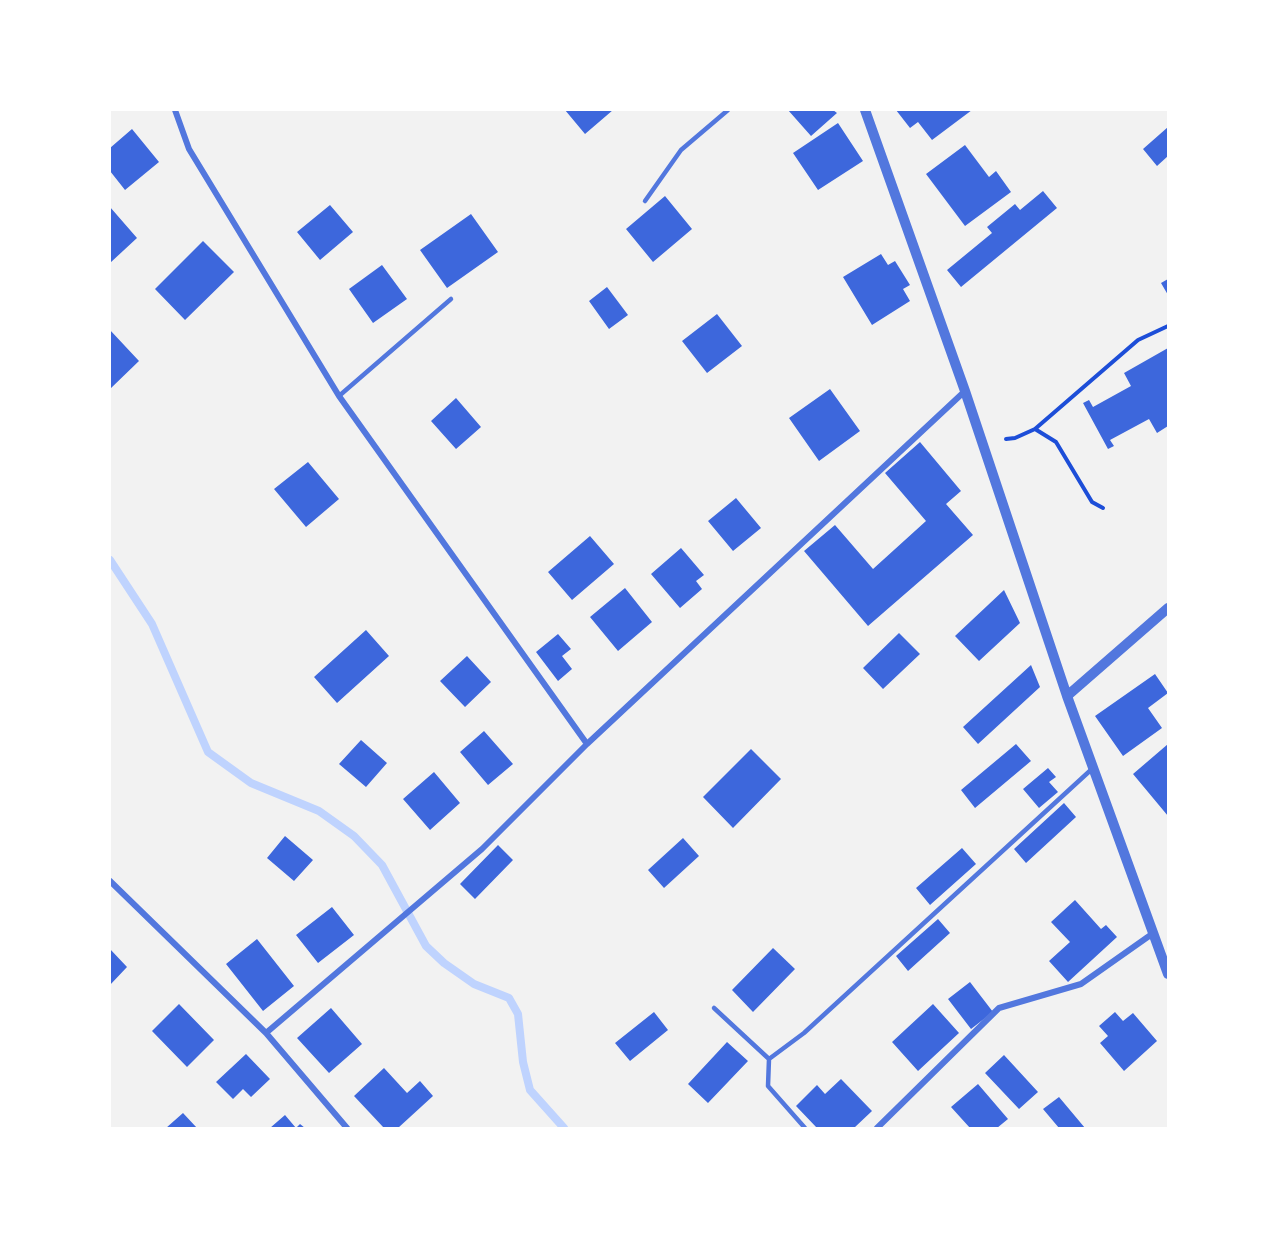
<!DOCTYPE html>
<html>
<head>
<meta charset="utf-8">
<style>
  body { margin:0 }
  #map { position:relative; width:1278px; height:1238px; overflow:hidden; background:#f2f2f2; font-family:"Exo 2",sans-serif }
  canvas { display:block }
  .frame { position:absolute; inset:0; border:111px solid #fff; pointer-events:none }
</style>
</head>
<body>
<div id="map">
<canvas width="1278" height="1238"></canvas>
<div class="frame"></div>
</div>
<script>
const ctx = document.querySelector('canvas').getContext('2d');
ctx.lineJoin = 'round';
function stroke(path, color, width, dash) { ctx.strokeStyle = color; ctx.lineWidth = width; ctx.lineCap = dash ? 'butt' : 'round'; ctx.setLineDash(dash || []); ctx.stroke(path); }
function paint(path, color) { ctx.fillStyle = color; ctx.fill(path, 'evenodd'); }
const stream = new Path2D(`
  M110,560L152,624L208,752L251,783L319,811L354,836L382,865L426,946L444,963L474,984L509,998L518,1014L523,1062L530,1090L564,1128`);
const building = new Path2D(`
  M565,110H613L585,134Z
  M788,110H833L837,113L811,136Z
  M896,110H972L932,140L918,122L910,128Z
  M838,123L863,161L818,190L793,153Z
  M1168,127V156L1157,166L1143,149Z
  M132,129L159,162L125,190L110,171V148Z
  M965,145L989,177L996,171L1011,192L965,226L926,174Z
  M1043,191L1057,208L961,287L947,270L992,233L987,227L1015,204L1020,210Z
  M665,196L692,229L653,262L626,229Z
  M330,205L353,232L320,260L297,232Z
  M110,207L137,238L110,263Z
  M471,214L498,252L447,288L420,250Z
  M203,241L234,272L185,320L155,289Z
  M881,254L888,265L895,261L910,285L903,289L910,301L872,325L843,277Z
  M382,265L407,299L373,323L349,289Z
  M1168,279V295L1161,283Z
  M607,287L628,315L609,329L589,301Z
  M717,314L742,346L707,373L682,341Z
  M110,330L139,361L110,389Z
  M1168,348V426L1157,433L1149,419L1110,440L1114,446L1108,449L1083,403L1089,400L1093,407L1131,386L1124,373Z
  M830,389L860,431L819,461L789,418Z
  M456,398L481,427L456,449L431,421Z
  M920,442L961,491L946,504L973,535L868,626L804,551L835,525L873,569L926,521L885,473Z
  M308,462L339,499L306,527L274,489Z
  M736,498L761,528L733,551L708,521Z
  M590,536L614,564L572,600L548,572Z
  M681,548L704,575L696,581L702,589L680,608L651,574Z
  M625,588L652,622L618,651L590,617Z
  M1004,590L1020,623L979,661L955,636Z
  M366,630L389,656L337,703L314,677Z
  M899,633L920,654L883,689L863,668Z
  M558,634L571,649L562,656L572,669L558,681L536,652Z
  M467,656L491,682L465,707L440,681Z
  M1031,665L1040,687L978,744L963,727Z
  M1155,674L1168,693L1148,708L1162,728L1123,756L1095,716Z
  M484,731L513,764L488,785L460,752Z
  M361,740L387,763L366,787L339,764Z
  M1016,744L1031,761L975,808L961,790Z
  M1168,744V816L1133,774Z
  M751,749L781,779L733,828L703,797Z
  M1048,768L1056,777L1049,782L1058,792L1039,808L1023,789Z
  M434,772L460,803L430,830L403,799Z
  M1064,803L1076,817L1026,863L1014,849Z
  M285,836L313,860L294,881L267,858Z
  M683,838L699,856L664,888L648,870Z
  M498,845L513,860L475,899L460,884Z
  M962,848L976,864L930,905L916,888Z
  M1075,900L1101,929L1106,925L1117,937L1068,982L1049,961L1070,942L1051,922Z
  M332,907L354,935L318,963L296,935Z
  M938,919L950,933L908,971L896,956Z
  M257,939L294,986L263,1011L226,964Z
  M773,948L795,969L753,1012L732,990Z
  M110,949L127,967L110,985Z
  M970,982L993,1012L971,1029L948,999Z
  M179,1004L214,1040L187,1067L152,1031Z
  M933,1004L959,1033L918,1071L892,1042Z
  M331,1008L362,1044L329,1073L297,1038Z
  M654,1012L668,1030L630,1061L615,1043Z
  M1115,1012L1123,1021L1133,1013L1157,1041L1124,1071L1100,1043L1108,1036L1099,1026Z
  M727,1042L748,1061L708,1103L688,1084Z
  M246,1054L270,1079L251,1097L243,1089L233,1099L216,1082Z
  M1004,1055L1038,1092L1019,1109L985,1073Z
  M384,1068L407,1093L420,1081L433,1096L398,1128H384L354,1096Z
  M841,1079L872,1111L854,1128H817L796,1106L817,1085L825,1094Z
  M978,1084L1008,1119L997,1128H970L951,1107Z
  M1059,1097L1085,1128H1059L1043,1109Z
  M183,1113L197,1128H166Z
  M285,1115L296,1128L300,1124L305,1128H270Z`);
const path = new Path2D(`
  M1035,429L1056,442L1092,502L1103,508
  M1006,439L1015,438L1035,429L1138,340L1168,326`);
const service = new Path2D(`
  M645,201L681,150L728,110
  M339,396L451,299
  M714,1008L769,1059
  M805,1128L768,1086L769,1059L804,1033L1093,768`);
const minor = new Path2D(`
  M175,110L189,149L339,396L587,744
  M110,881L266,1033L347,1128
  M266,1033L482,849L587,744L965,391
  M877,1128L999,1008L1081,984L1152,934`);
const tertiary = new Path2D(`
  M865,110L965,391L1067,696L1168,974
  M1067,696L1168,608`);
stroke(stream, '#bfd3fe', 8);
paint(building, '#3d67dc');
stroke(path, '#1d4ed8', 4);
stroke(service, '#5277de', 4.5);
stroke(minor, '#5277de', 6);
stroke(tertiary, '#5277de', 10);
</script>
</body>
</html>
